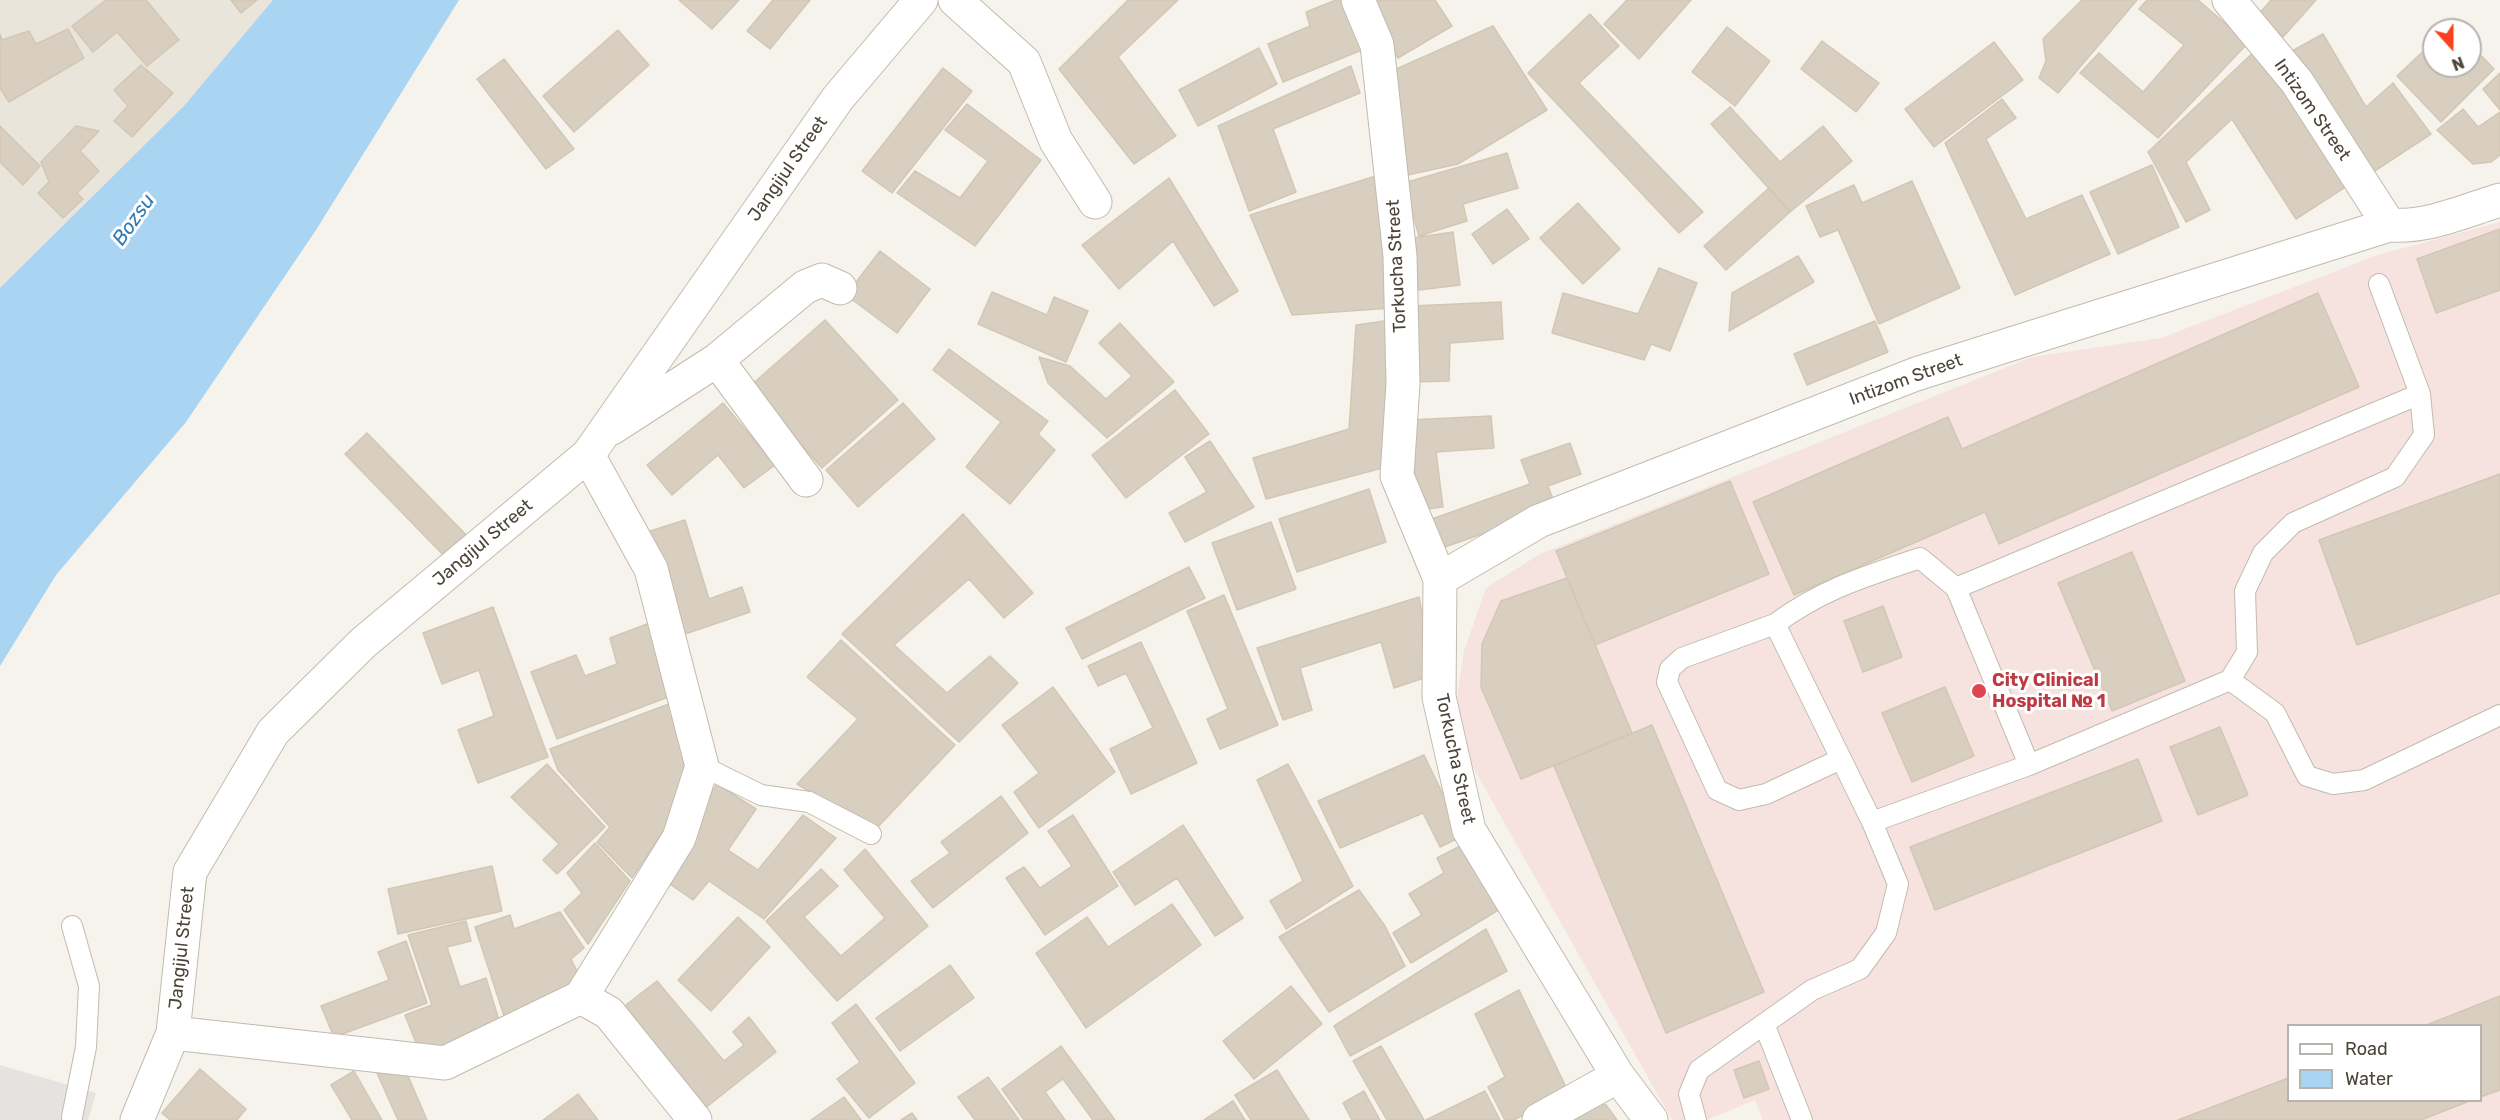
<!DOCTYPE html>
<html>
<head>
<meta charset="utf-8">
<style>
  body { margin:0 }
  #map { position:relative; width:2500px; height:1120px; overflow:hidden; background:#f6f3ec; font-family:Rubik,sans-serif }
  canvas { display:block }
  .legend { position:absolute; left:2287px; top:1024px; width:195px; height:78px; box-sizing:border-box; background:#fff; border:2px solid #b7b4b0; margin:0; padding:8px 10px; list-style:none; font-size:18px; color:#4b4439 }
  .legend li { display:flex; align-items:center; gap:12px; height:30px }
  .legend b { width:30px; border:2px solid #b7b4b0 }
  .north { position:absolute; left:2422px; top:18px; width:60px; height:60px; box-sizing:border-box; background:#fff; border:2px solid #b7b4b0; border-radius:50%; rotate:159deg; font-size:16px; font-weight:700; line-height:24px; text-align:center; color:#4b4439 }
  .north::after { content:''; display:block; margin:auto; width:21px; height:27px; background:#fc3f1d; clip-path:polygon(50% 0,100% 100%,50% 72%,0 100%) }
</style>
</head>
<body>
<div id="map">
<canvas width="2500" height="1120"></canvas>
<ul class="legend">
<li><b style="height:8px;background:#fff"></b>Road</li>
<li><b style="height:16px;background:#a9d4f2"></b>Water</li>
</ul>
<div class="north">N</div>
</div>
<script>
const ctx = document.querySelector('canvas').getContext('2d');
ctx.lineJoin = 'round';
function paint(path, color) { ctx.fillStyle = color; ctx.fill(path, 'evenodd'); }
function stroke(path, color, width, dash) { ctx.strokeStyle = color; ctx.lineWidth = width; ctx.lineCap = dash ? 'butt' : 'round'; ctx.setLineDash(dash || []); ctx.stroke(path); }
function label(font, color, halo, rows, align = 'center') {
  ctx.font = font + ' Rubik,sans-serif'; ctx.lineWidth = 6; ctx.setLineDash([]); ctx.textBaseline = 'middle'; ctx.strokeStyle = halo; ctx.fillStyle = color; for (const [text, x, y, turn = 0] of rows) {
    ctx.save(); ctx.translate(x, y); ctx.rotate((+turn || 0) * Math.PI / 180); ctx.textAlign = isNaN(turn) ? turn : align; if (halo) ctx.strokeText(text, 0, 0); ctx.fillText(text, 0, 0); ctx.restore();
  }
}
const residential = new Path2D(`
  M0,0H312L0,470Z`);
const medical = new Path2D(`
  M2500,222V1120H1763L1755,1100L1707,1120H1672L1452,730L1464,651L1486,588L1540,554L2032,357L2161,338L2378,255ZM2288,1026H2480V1100H2288Z`);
const parking = new Path2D(`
  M0,1065L96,1093L88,1120H0Z`);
const water = new Path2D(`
  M273,0H459L316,230L186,422L56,575L0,666V288L184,106Z`);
const building = new Path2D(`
  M106,0H146L179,40L147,66L117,32L93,52L72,26Z
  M231,0H257L241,13Z
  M679,0H739L712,29Z
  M773,0H810L770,49L747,31Z
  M1128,0H1178L1118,57L1176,136L1134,164L1059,69Z
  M1336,0H1344L1362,50L1283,82L1268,44L1310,26L1306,12Z
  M1370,0H1435L1452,26L1398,58L1365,3Z
  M1627,0H1691L1639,59L1604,24Z
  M2082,0H2137L2058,93L2039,78L2046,61L2043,39Z
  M2147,0H2198L2248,43L2158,138L2080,73L2099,53L2143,92L2184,45L2139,9Z
  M2271,0H2316L2283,37L2258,15Z
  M1590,14L1619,46L1579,83L1703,212L1679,233L1528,73Z
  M1493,26L1547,110L1458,164L1403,176L1385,74Z
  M1727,27L1770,61L1735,106L1692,72Z
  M68,29L84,58L9,102L0,88V34L2,40L29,31L36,44Z
  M618,30L649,65L574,132L543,96Z
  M2323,34L2366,107L2393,83L2431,134L2370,174L2290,52Z
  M1822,41L1879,83L1856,112L1801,69Z
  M2434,41V66H2470V44L2494,69L2441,122L2397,76Z
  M1994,42L2023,80L1934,147L1905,109Z
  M2259,47L2350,184L2296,219L2232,119L2186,162L2210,210L2186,222L2148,152Z
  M1259,48L1277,84L1198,126L1179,90Z
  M504,59L574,149L546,169L477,79Z
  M141,65L173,93L132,137L114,121L128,106L114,90Z
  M1351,66L1360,93L1273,129L1296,192L1249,211L1218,126Z
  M943,68L972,91L892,193L862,171Z
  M2500,73V110L2483,89Z
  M2002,99L2016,118L1986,139L2026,219L2082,195L2110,254L2015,295L1945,143Z
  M967,104L1041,160L975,246L897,193L915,171L960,198L988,161L945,130Z
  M1730,107L1780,162L1823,126L1852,161L1790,212L1711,124Z
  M2463,109L2478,127L2500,112V155L2491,162L2473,164L2437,130Z
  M0,126L40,166L23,185L0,162Z
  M76,126L99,131L80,151L99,171L77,193L83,199L63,218L38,193L49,182L41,162Z
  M1507,153L1518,188L1463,204L1467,221L1419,236L1404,183Z
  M2152,165L2179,227L2118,254L2090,192Z
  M1379,175L1392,308L1292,315L1250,215Z
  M1169,178L1238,291L1214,306L1173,241L1119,289L1082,245Z
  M1912,181L1960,288L1879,324L1838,230L1820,237L1806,206L1854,185L1862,203Z
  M1769,188L1790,212L1726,270L1704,246Z
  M1578,203L1620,249L1583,284L1540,238Z
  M1507,209L1529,239L1493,264L1472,234Z
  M2500,229V290L2436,313L2417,259Z
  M1453,232L1460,285L1419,290L1412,238Z
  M880,251L930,289L897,333L846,295Z
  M1798,256L1814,282L1729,331L1732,293Z
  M1659,268L1697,283L1670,351L1651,344L1644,360L1552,333L1563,293L1638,314Z
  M992,292L1047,315L1054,297L1088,311L1066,362L978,324Z
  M2318,293L2359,387L1999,544L1985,512L1794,595L1753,502L1948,417L1962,449Z
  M1501,302L1503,339L1450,343L1449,381L1411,382V306Z
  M825,320L898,400L822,468L749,387Z
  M1391,320L1390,466L1266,499L1253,458L1349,429L1356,325Z
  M1875,321L1888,352L1807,385L1794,354Z
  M1120,323L1174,382L1107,438L1048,383L1039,357L1070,366L1106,399L1132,376L1099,343Z
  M949,349L1048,421L1038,434L1055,450L1010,504L966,467L1001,422L933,370Z
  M1175,390L1209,434L1126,498L1092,455Z
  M723,403L775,465L744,488L718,455L672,495L647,465Z
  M903,403L935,439L858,507L826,470Z
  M1491,416L1494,448L1436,452L1443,507L1419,510L1409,420Z
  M367,433L473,542L451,563L345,454Z
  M1210,441L1254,507L1185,542L1169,513L1207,492L1185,457Z
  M1570,443L1581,474L1548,486L1556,508L1442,548L1432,519L1530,484L1521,460Z
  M2500,474V593L2357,645L2319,540Z
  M1730,481L1769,574L1595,645L1556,551Z
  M1369,489L1386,542L1297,572L1279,519Z
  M963,514L1033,593L1004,618L969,579L894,645L947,693L990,656L1018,683L959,742L842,634Z
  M685,520L709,599L742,587L750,612L679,636L644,533Z
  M1271,522L1296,589L1237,610L1212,543Z
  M2132,552L2185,681L2112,711L2058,583Z
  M1189,567L1205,598L1082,659L1066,628Z
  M1567,578L1632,733L1521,779L1481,687L1482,644L1501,601Z
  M1224,595L1278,725L1220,749L1207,719L1228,709L1187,611Z
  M1419,597L1426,635L1427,677L1394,688L1381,642L1300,668L1312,710L1283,720L1257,648Z
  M1883,606L1902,657L1863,672L1844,621Z
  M493,607L548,757L478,783L458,730L494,716L479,670L442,684L423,633Z
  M655,621L671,696L557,739L531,672L576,655L585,676L617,664L610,638Z
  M841,640L955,745L875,830L797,784L858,719L807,677Z
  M1141,642L1197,763L1131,794L1110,749L1153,728L1126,673L1098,686L1088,666Z
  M1053,687L1115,772L1039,828L1014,792L1039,773L1002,725Z
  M1945,687L1974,756L1912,782L1882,713Z
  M674,702L684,746V800L632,878L597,842L610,827L558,770L550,749Z
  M1652,725L1764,992L1666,1033L1554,766Z
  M2220,727L2248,795L2198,815L2170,747Z
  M1424,755L1463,836L1440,847L1423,813L1340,848L1318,801Z
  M2138,759L2162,821L1935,910L1910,847Z
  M547,764L605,827L557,874L543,860L559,844L511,797Z
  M1288,764L1353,886L1286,929L1270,901L1303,881L1257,780Z
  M717,784L756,809L728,850L758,870L803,815L836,838L764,919L709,881L693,900L658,876Z
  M1001,796L1028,833L933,908L911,881L950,853L941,842Z
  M1073,815L1118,886L1045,935L1006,878L1024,867L1040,888L1072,866L1048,831Z
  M1183,825L1243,918L1215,936L1177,878L1135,905L1113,872Z
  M1468,842L1505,906L1411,963L1393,933L1422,915L1409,894L1444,873L1437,858Z
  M595,843L630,881L588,944L564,910L582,893L567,873Z
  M865,849L928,926L837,1001L766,921L821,869L838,886L804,917L841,956L885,918L844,870Z
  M492,866L502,911L398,934L388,889Z
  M1359,890L1385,926L1405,966L1329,1012L1279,937Z
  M1172,904L1201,945L1086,1028L1036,953L1087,917L1108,947Z
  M560,912L584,948L571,959L580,977L507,1025L475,927L510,915L514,929Z
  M738,917L770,947L711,1011L678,980Z
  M466,921L471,941L447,947L460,987L486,978L501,1027L420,1053L405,1015L432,1005L408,935Z
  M1486,929L1507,971L1350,1056L1334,1026Z
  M406,941L427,1003L334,1037L321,1006L389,980L378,952Z
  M950,965L974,998L900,1051L876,1018Z
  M657,981L724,1061L744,1045L733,1032L749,1017L776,1052L699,1113L618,1011Z
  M1291,986L1322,1024L1254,1079L1223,1041Z
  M1519,990L1568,1091L1514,1120H1505L1488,1087L1505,1077L1475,1014Z
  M2500,996V1090L2480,1097V1026H2424Z
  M856,1004L915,1083L869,1118L837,1079L860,1062L832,1023Z
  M1061,1046L1115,1120H1093L1063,1079L1045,1092L1065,1120H1024L1002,1089Z
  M1381,1046L1424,1120H1387L1353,1061Z
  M1759,1061L1769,1089L1744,1098L1734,1070Z
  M402,1062L427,1120H398L377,1073Z
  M200,1069L246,1109L237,1120H170L162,1113Z
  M1277,1070L1309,1120H1251L1235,1095Z
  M354,1071L382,1120H352L331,1085Z
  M988,1077L1019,1120H975L958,1097Z
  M2288,1078V1100H2472L2421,1120H2178Z
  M1364,1091L1380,1120H1352L1343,1103Z
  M1485,1091L1500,1120H1426Z
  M578,1094L598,1120H543Z
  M844,1097L861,1120H811Z
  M1587,1097L1606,1105L1617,1120H1547Z
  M1233,1101L1245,1120H1204Z
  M912,1113L917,1120H901Z`);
const lane = new Path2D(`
  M1956,588L2420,394
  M1775,624C1822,589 1866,576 1920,558L1956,588L2029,765L1872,822
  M2230,680L2275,713L2307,776L2333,784L2364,780L2500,715
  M2029,765L2230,680L2247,652L2245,591L2263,553L2293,523L2395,477L2424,435L2420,394L2379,284
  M702,766L761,795L809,802L871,834
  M72,926L89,986L86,1047L72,1117
  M1764,1024L1802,1120
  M1696,1120L1689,1094L1699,1070L1812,990L1860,969L1886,933L1898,884L1872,822L1775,624L1682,658L1670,669L1667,682L1717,790L1739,800L1766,794L1841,759`);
const street = new Path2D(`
  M955,0L1024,62L1056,141L1095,202
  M1358,0L1377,45L1400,256L1403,383L1397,476L1440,579L1439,697L1469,830L1618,1076L1651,1120
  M2229,0L2297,82L2389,225
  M717,360L806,480
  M612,428L717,360L805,287L822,280L840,288
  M1440,579L1539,521L1916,374L2389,225C2428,228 2464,211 2500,200
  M581,997L609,1013L695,1120
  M173,1033L445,1063L581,997L679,838L702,766L651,569L588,455
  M137,1120L173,1033L190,872L273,732L363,643L588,455L838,98L921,0
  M1539,1120L1618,1076`);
const markers = [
  [1979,691,8,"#e0444e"]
];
const streetNames = [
  ["Intizom Street",2312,110,55],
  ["Jangijul Street",788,169,-55],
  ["Torkucha Street",1397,266,-93],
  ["Intizom Street",1906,380,-20],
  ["Jangijul Street",483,543,-40],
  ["Torkucha Street",1455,759,78],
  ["Jangijul Street",182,948,-84]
];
const healthNames = [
  ["City Clinical",1992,681],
  ["Hospital № 1",1992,702]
];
const waterNames = [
  ["Bozsu",134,220,-55]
];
paint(residential, '#eae5da');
paint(medical, '#f6e3e0');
paint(parking, '#e5e3e0');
paint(water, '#a9d4f2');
paint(building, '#d8cfc1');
stroke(building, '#d3c7b4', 1.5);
stroke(lane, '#c2bbae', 22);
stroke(street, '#c2bbae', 35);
stroke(lane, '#fff', 20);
stroke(street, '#fff', 33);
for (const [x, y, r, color] of markers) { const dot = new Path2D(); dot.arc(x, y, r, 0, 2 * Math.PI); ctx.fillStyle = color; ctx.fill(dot); stroke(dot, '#fff', 2); }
label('18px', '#4b4439', '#fff', streetNames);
label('bold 18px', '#be3a42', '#fff', healthNames, 'left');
label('italic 20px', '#2e7ab2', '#fff', waterNames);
</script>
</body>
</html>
